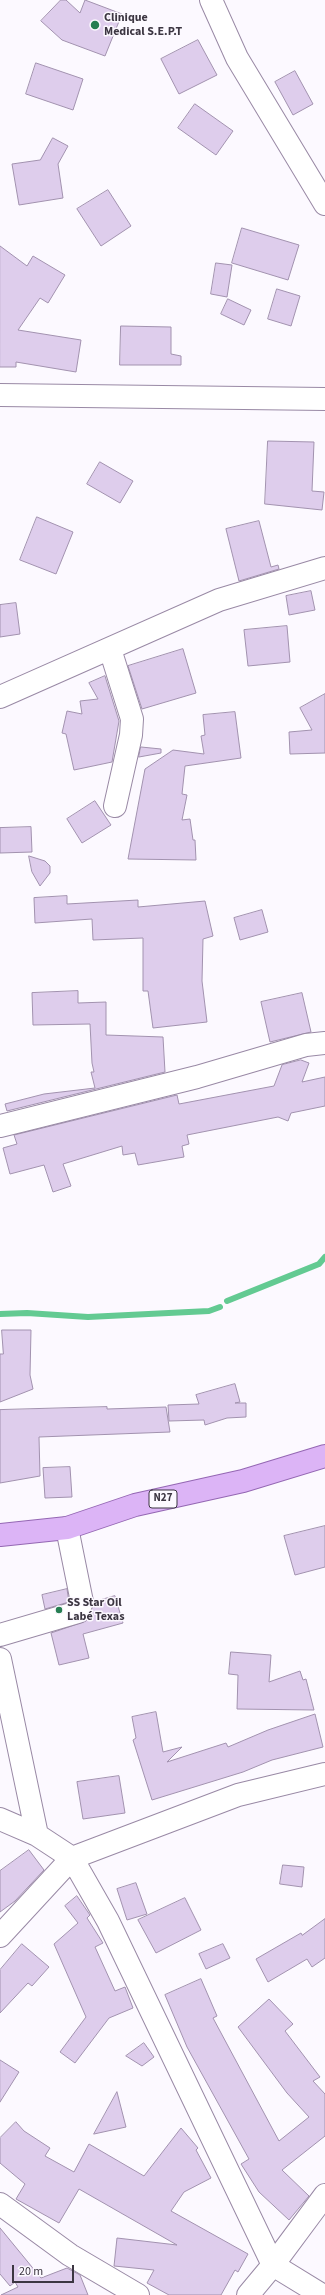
<!DOCTYPE html>
<html>
<head>
<meta charset="utf-8">
<style>
  body { margin:0 }
  #map { position:relative; width:325px; height:2295px; overflow:hidden; background:#fcf9ff; font-family:"Source Sans 3",sans-serif }
  canvas { display:block }
  .scale { position:absolute; left:12px; top:2265px; width:62px; height:18px; box-sizing:border-box; border:2px solid #3c3642; border-top:0; padding-left:5px; font-size:12px; line-height:14px; white-space:nowrap; color:#3c3642; -webkit-text-stroke:3px #fcf9ff; paint-order:stroke }
</style>
</head>
<body>
<div id="map">
<canvas width="325" height="2295"></canvas>
<div class="scale">20 m</div>
</div>
<script>
const ctx = document.querySelector('canvas').getContext('2d');
ctx.lineJoin = 'round';
function stroke(path, color, width, dash) { ctx.strokeStyle = color; ctx.lineWidth = width; ctx.lineCap = dash ? 'butt' : 'round'; ctx.setLineDash(dash || []); ctx.stroke(path); }
function paint(path, color) { ctx.fillStyle = color; ctx.fill(path, 'evenodd'); }
function label(font, color, halo, rows, align = 'center') {
  ctx.font = font + ' "Source Sans 3",sans-serif'; ctx.lineWidth = 3; ctx.setLineDash([]); ctx.textBaseline = 'middle'; ctx.strokeStyle = halo; ctx.fillStyle = color; for (const [text, x, y, turn = 0] of rows) {
    ctx.save(); ctx.translate(x, y); ctx.rotate((+turn || 0) * Math.PI / 180); ctx.textAlign = isNaN(turn) ? turn : align; if (halo) ctx.strokeText(text, 0, 0); ctx.fillText(text, 0, 0); ctx.restore();
  }
}
const stream = new Path2D(`
  M227,1301L319,1264L325,1257
  M0,1314L27,1313L88,1317L209,1311L220,1307`);
const building = new Path2D(`
  M61,0H66L80,13L85,0L122,14L105,56L62,40L41,21Z
  M198,40L217,75L179,94L161,59Z
  M36,63L83,79L73,110L26,94Z
  M295,71L313,104L293,115L275,82Z
  M195,104L233,131L216,155L178,128Z
  M53,138L68,146L58,164L63,198L19,205L12,164L40,160Z
  M108,190L131,226L101,246L77,209Z
  M242,228L299,245L288,280L232,263Z
  M0,246L27,266L33,256L65,275L48,303L40,298L18,330L81,340L76,372L16,362V367H0Z
  M216,263L232,265L227,297L211,294Z
  M277,289L300,296L291,326L268,319Z
  M228,299L251,310L244,325L221,314Z
  M121,326L171,327V354L181,356V365H120Z
  M268,441L314,442L312,491L324,492L322,510L265,504Z
  M100,462L133,481L120,503L87,484Z
  M37,517L73,532L56,574L20,560Z
  M259,521L271,567L278,565L279,569L239,581L226,529Z
  M311,591L315,610L289,615L286,596Z
  M16,603L20,634L0,637V605Z
  M287,626L290,662L248,666L244,630Z
  M183,649L196,693L142,709L128,666Z
  M105,676L119,721L112,762L74,770L66,734L62,733L67,711L82,714L80,701L98,699L89,683Z
  M325,694V753L290,754L289,732L312,730L300,708Z
  M235,712L241,758L185,766L182,794L187,795L182,820L190,819L193,840H195L196,860L128,859L145,769L173,750L204,754L201,736L205,735L203,715Z
  M141,747L161,749V753L139,757Z
  M95,801L111,825L82,843L67,819Z
  M31,827L32,852L0,853V828Z
  M29,856L45,861L50,866V873L40,886L32,872Z
  M67,896V904L138,900V907L205,901L213,936L203,939L202,981L207,1022L153,1028L148,991H143V938L93,940L92,919L35,923L34,898Z
  M262,910L268,932L240,940L234,918Z
  M78,991V1003L106,1002V1035L163,1037L165,1072L7,1111L5,1104L44,1094L95,1088L91,1072H94L92,1063L90,1024L33,1025L32,993Z
  M302,993L311,1032L270,1042L261,1002Z
  M301,1060L309,1063L302,1082L325,1077V1106L291,1113L288,1121L278,1117L187,1135L189,1144L182,1146L184,1157L138,1165L135,1153L123,1155L122,1146L63,1164L71,1186L53,1192L44,1165L10,1174L3,1148L17,1144L14,1135L177,1095L179,1104L274,1086L282,1065Z
  M2,1330H31L30,1375L33,1389L0,1402V1354H3Z
  M235,1384L240,1402L235,1403H246V1417L227,1418L205,1425L204,1420L169,1421L168,1405L199,1404L196,1395Z
  M107,1407V1409L166,1407L170,1432L39,1437L40,1476L0,1483V1410Z
  M70,1467L72,1497L45,1498L43,1468Z
  M325,1526V1567L295,1575L284,1536Z
  M67,1589L69,1602L45,1609L42,1595Z
  M115,1596L123,1623L83,1634L89,1658L59,1665L51,1633L86,1621L94,1602Z
  M231,1652L271,1655L269,1682L300,1671L303,1680L306,1679L314,1710L237,1709L238,1675L229,1674Z
  M156,1712L163,1752L182,1747L167,1762L226,1743L228,1747L268,1730L315,1714L323,1747L272,1760L243,1772L152,1800L133,1740L136,1738L132,1717Z
  M119,1776L125,1813L83,1819L77,1782Z
  M29,1850L44,1870L15,1901L0,1912V1871Z
  M283,1865L304,1867L302,1887L280,1884Z
  M136,1883L147,1914L127,1920L117,1889Z
  M77,1896L90,1915L87,1918L103,1943L95,1947L115,1991L125,1987L133,2008L109,2018L75,2063L60,2052L86,2017L54,1944L78,1923L65,1906Z
  M185,1898L201,1930L156,1953L138,1920Z
  M325,1919V1958L312,1967L307,1959L268,1982L256,1959L301,1933L302,1935Z
  M22,1944L49,1967L32,1986L28,1983L0,2013V1970Z
  M223,1944L230,1958L206,1969L199,1954Z
  M201,1979L217,2016L213,2018L279,2141L309,2117L287,2093L238,2027L269,1999L293,2024L285,2031L320,2077L313,2081L325,2094V2136L282,2170L309,2196L289,2220L259,2192L241,2164L249,2159L187,2047L165,1995Z
  M144,2043L154,2057L142,2066L126,2056Z
  M0,2060L19,2072L0,2102Z
  M117,2092L126,2127L94,2134Z
  M16,2122L24,2131L50,2148L45,2156L74,2172L89,2144L144,2176L181,2128L198,2148L196,2150L211,2178L184,2192L171,2211L248,2254L238,2272L235,2270L221,2295H169L147,2283L154,2270L114,2266L117,2238L177,2245L79,2189L59,2223L16,2199L25,2184L0,2163V2138Z
  M0,2228L41,2278L67,2268L80,2275L88,2295H1L18,2287L15,2282L10,2286L0,2274Z`);
const minor = new Path2D(`
  M211,0L237,58L325,204
  M0,395L325,399
  M110,649L132,719L131,735L115,806
  M0,697L219,600L325,568
  M0,1126L197,1077L306,1045L325,1043
  M0,1635L78,1612L82,1602L67,1528
  M0,1659L37,1835
  M0,1819L37,1835L72,1858L108,1921L273,2265L322,2295
  M0,1936L72,1858L238,1795L325,1774
  M0,2204L70,2255L138,2295
  M248,2295L273,2265L325,2195`);
const major = new Path2D(`
  M0,1535L67,1528L135,1505L243,1481L325,1456`);
const markers = [
  [95,25,5,"#267e52"],
  [59,1610,4,"#267e52"]
];
const shields = [
  [163,1499,28]
];
const shieldNames = [
  ["N27",163,1499]
];
const poiNames = [
  ["Clinique",104,18],
  ["Medical S.E.P.T",104,32],
  ["SS Star Oil",67,1603],
  ["Labé Texas",67,1617]
];
stroke(stream, '#63ca92', 6);
paint(building, '#decdec');
stroke(building, '#a292af', 1);
stroke(minor, '#9989a5', 24);
stroke(major, '#9467b3', 24);
stroke(minor, '#fff', 22);
stroke(major, '#dcb4f6', 22);
for (const [x, y, r, color] of markers) { const dot = new Path2D(); dot.arc(x, y, r, 0, 2 * Math.PI); ctx.fillStyle = color; ctx.fill(dot); stroke(dot, '#fcf9ff', 1.5); }
for (const [x, y, w] of shields) { const box = new Path2D(); box.roundRect(x - w / 2, y - 9, w, 18, 3); ctx.fillStyle = '#fcf9ff'; ctx.fill(box); stroke(box, '#3c3642', 1); }
label('bold 11px', '#3c3642', null, shieldNames);
label('bold 12px', '#3c3642', '#fcf9ff', poiNames, 'left');
</script>
</body>
</html>
